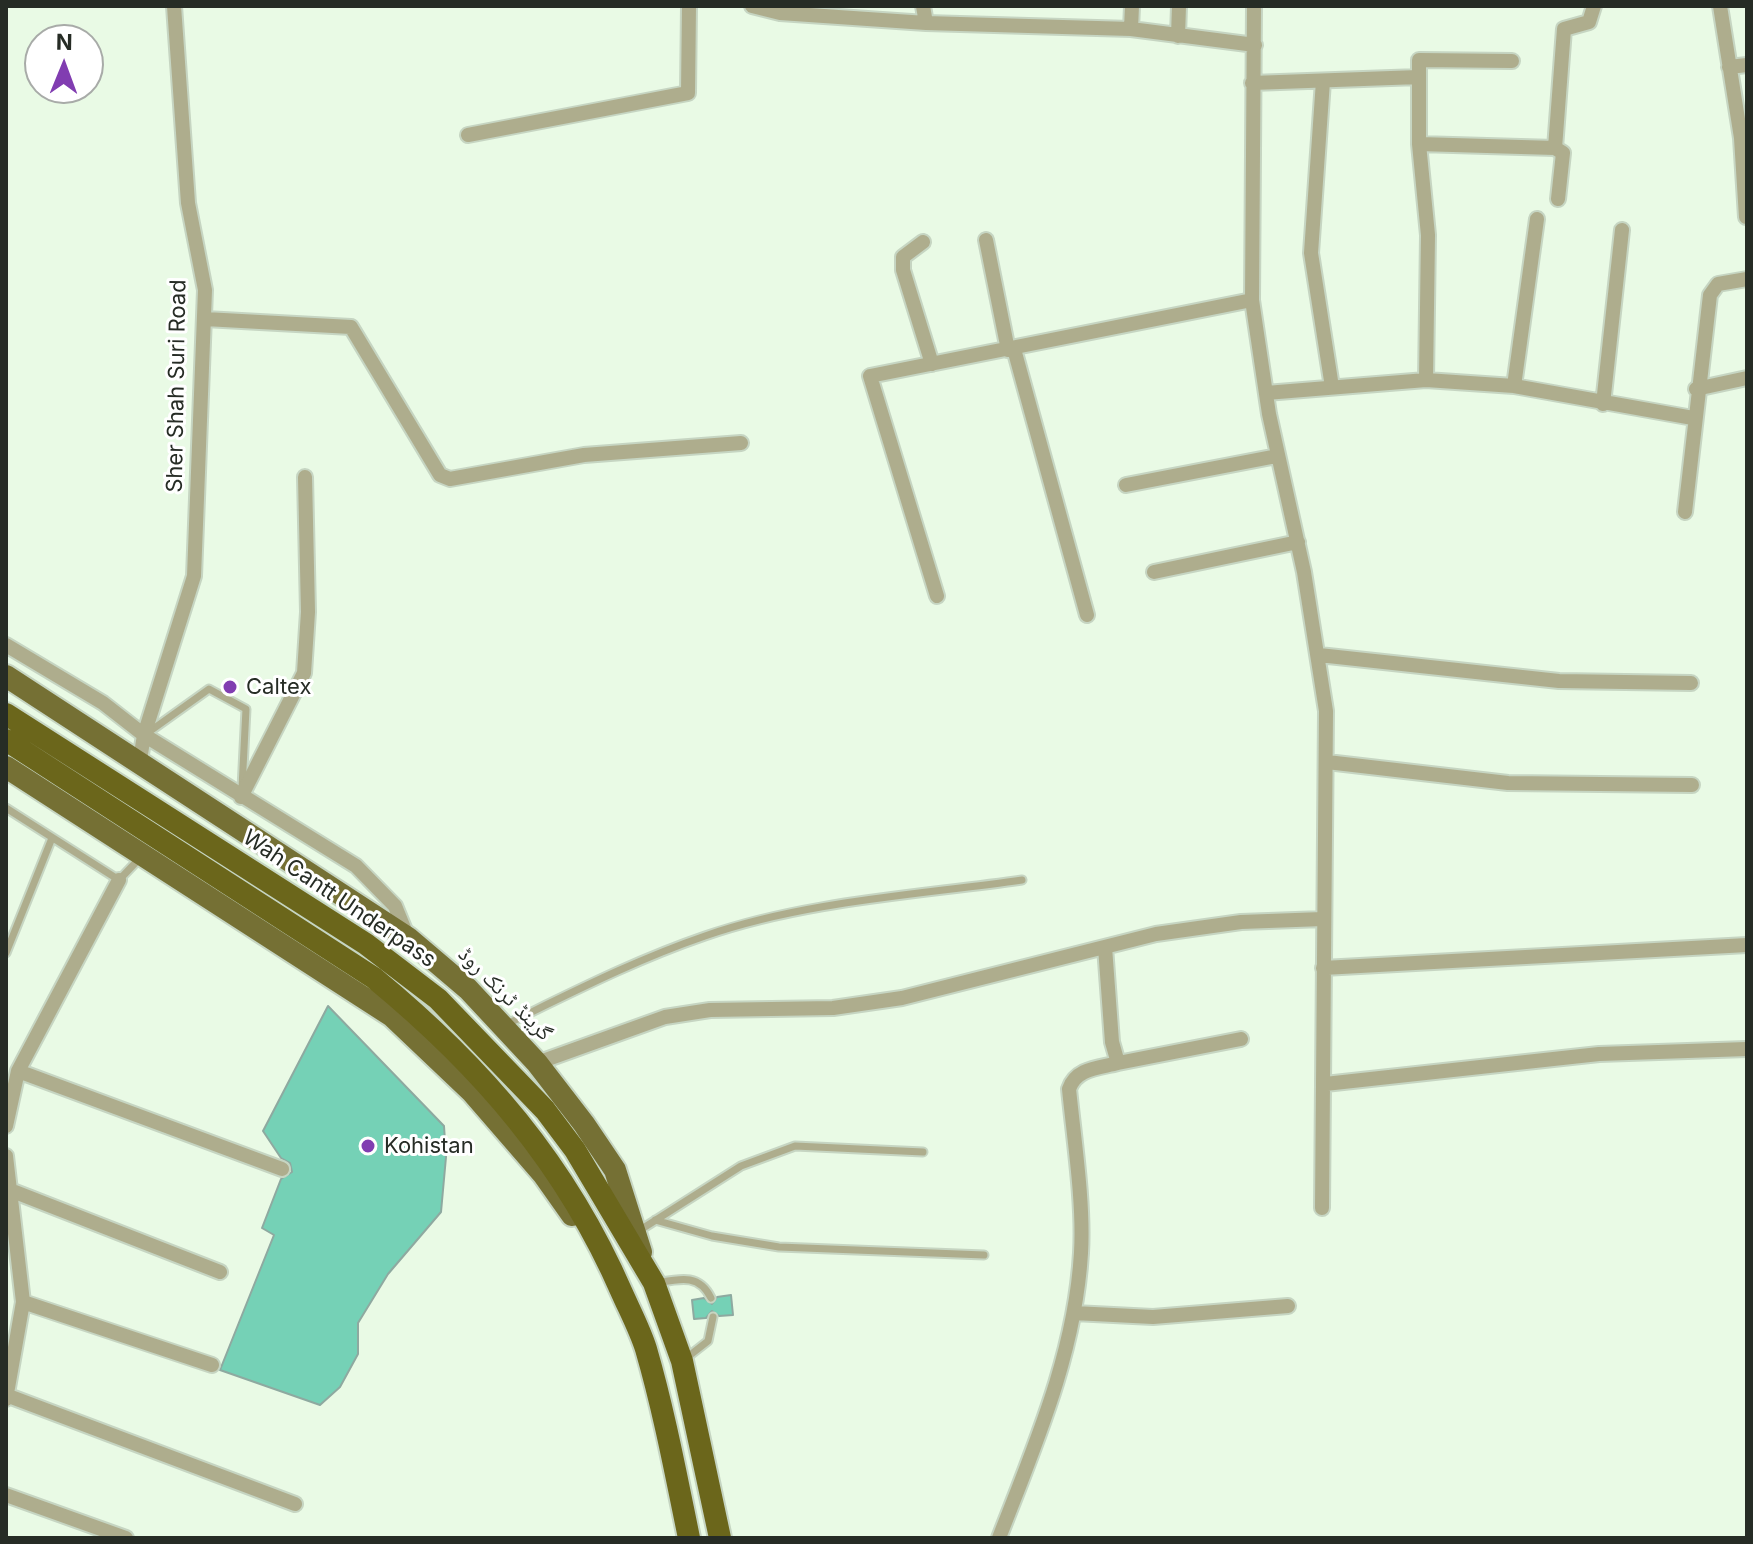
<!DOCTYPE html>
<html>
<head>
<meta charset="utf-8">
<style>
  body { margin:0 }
  #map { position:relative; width:1753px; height:1544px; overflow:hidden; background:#e9fae5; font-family:Inter,sans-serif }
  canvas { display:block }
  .frame { position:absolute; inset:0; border:8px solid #262c25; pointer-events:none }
  .north { position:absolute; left:24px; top:24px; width:80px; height:80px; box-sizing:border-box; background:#fff; border:2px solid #a8aba8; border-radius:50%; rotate:1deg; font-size:22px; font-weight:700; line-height:32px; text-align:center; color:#262c25 }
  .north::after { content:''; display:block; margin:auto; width:28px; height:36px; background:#813db1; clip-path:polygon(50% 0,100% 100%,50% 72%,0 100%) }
</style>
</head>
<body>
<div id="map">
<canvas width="1753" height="1544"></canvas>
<div class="frame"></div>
<div class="north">N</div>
</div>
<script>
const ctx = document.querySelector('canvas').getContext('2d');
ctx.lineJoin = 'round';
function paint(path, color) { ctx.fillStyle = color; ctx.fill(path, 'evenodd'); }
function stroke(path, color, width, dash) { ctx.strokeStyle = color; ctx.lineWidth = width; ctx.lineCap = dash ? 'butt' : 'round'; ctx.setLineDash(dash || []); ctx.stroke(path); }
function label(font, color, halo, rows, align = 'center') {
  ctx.font = font + ' Inter,"Noto Naskh Arabic",sans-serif'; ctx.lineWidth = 6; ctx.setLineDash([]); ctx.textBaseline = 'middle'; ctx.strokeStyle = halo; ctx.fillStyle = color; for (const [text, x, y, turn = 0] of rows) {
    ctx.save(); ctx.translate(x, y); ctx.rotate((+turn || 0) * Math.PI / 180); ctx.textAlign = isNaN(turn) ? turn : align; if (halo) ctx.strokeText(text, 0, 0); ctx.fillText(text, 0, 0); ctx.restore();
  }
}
const building = new Path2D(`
  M328,1006L444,1126L446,1157L441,1212L388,1274L358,1323V1354L340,1387L320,1405L220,1370L274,1235L262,1228L281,1179L292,1172L290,1163L281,1158L263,1131Z
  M731,1295L733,1315L719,1316L712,1311L706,1318L694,1319L692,1300L704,1298L712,1304L717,1297Z`);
const service = new Path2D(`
  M146,734L209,689L246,709L242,788
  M6,808L119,880L141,857
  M6,953L52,838
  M505,1025C571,993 635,960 705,936C805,901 918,895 1022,880
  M655,1220L712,1236L779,1247L984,1255
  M637,1232L741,1166L795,1146L923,1152
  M656,1283C679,1279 699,1273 711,1298
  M685,1359L708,1341L713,1317`);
const minor = new Path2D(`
  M752,6L780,13L926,23L1131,29L1255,45
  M923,6L926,23
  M1254,6L1252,300L1269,414L1304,572L1326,711L1322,1208
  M1720,6L1741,138L1746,217
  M1131,29L1132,6
  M1178,36L1179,6
  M1729,67L1747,65
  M1323,81L1311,253L1332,387
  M1252,83L1419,77
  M468,135L688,93L689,6
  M1419,144L1555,148L1563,153L1558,199
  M1555,148L1564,29L1589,22L1594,6
  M986,240L1008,350
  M923,242L903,257V270L932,364
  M205,319L351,327L440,475L450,479L584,455L741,443
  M1014,349L1087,615
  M1426,380L1428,235L1419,144V60L1512,61
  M1514,386L1537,219
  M1696,389L1747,378
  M1266,393L1426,380L1514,386L1693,418
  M1603,404L1622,230
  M1126,485L1277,456
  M1685,512L1710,295L1718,284L1747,279
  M1154,572L1298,542
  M937,596L870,376L1252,300
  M6,645L103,703L144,735L356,866L395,906L408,938
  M1319,655L1559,681L1691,683
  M140,760L144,735L194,576L205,290L188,203L174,6
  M1327,762L1508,783L1692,785
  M241,797L304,673L308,612L305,477
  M1323,968L1747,945
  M537,1063L665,1017L710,1010L833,1008L902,998L1156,934L1241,922L1323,919
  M1118,1063L1241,1039
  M18,1071L282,1169
  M1325,1084L1599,1054L1747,1049
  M6,1126L18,1071L119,880
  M6,1156L23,1302L6,1399
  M10,1190L220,1272
  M23,1302L212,1365
  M1074,1313L1153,1317L1288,1306
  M6,1395L295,1504
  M6,1495L126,1538
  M999,1538C1035,1445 1075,1354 1081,1253C1084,1203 1074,1139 1069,1089C1076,1068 1099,1068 1118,1063L1112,1042L1105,947`);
const primary = new Path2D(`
  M6,676L408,938L468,989L537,1063L584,1124L615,1170L641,1252
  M6,767L392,1016L472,1092L543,1174L572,1215`);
const trunk = new Path2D(`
  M6,714L366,944L438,999L545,1110L575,1150L654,1283L682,1361L720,1538
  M6,740L374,978C482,1067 566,1164 622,1293C630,1311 640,1330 646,1349C664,1411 676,1475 689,1538`);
const markers = [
  [230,687,8,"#813db1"],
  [368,1146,8,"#813db1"]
];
const streetNames = [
  ["Sher Shah Suri Road",177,386,-89],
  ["Wah Cantt Underpass",339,899,34],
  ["گرینڈ ٹرنک روڈ",505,994,45]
];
const poiNames = [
  ["Caltex",246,687],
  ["Kohistan",384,1146]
];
paint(building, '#75d1b6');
stroke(building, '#8ea9a0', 2);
stroke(service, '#c6d5c2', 11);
stroke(minor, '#c6d5c2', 18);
stroke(primary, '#c6d5c2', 26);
stroke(trunk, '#c6d5c2', 26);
stroke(service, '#aead8d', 7);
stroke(minor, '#aead8d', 14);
stroke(primary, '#757034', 22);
stroke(trunk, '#6b661b', 22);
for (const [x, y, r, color] of markers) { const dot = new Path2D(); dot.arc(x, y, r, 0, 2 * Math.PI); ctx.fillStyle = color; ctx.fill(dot); stroke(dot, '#fff', 3); }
label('22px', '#262c25', '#fff', streetNames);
label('22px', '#262c25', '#fff', poiNames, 'left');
</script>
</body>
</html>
